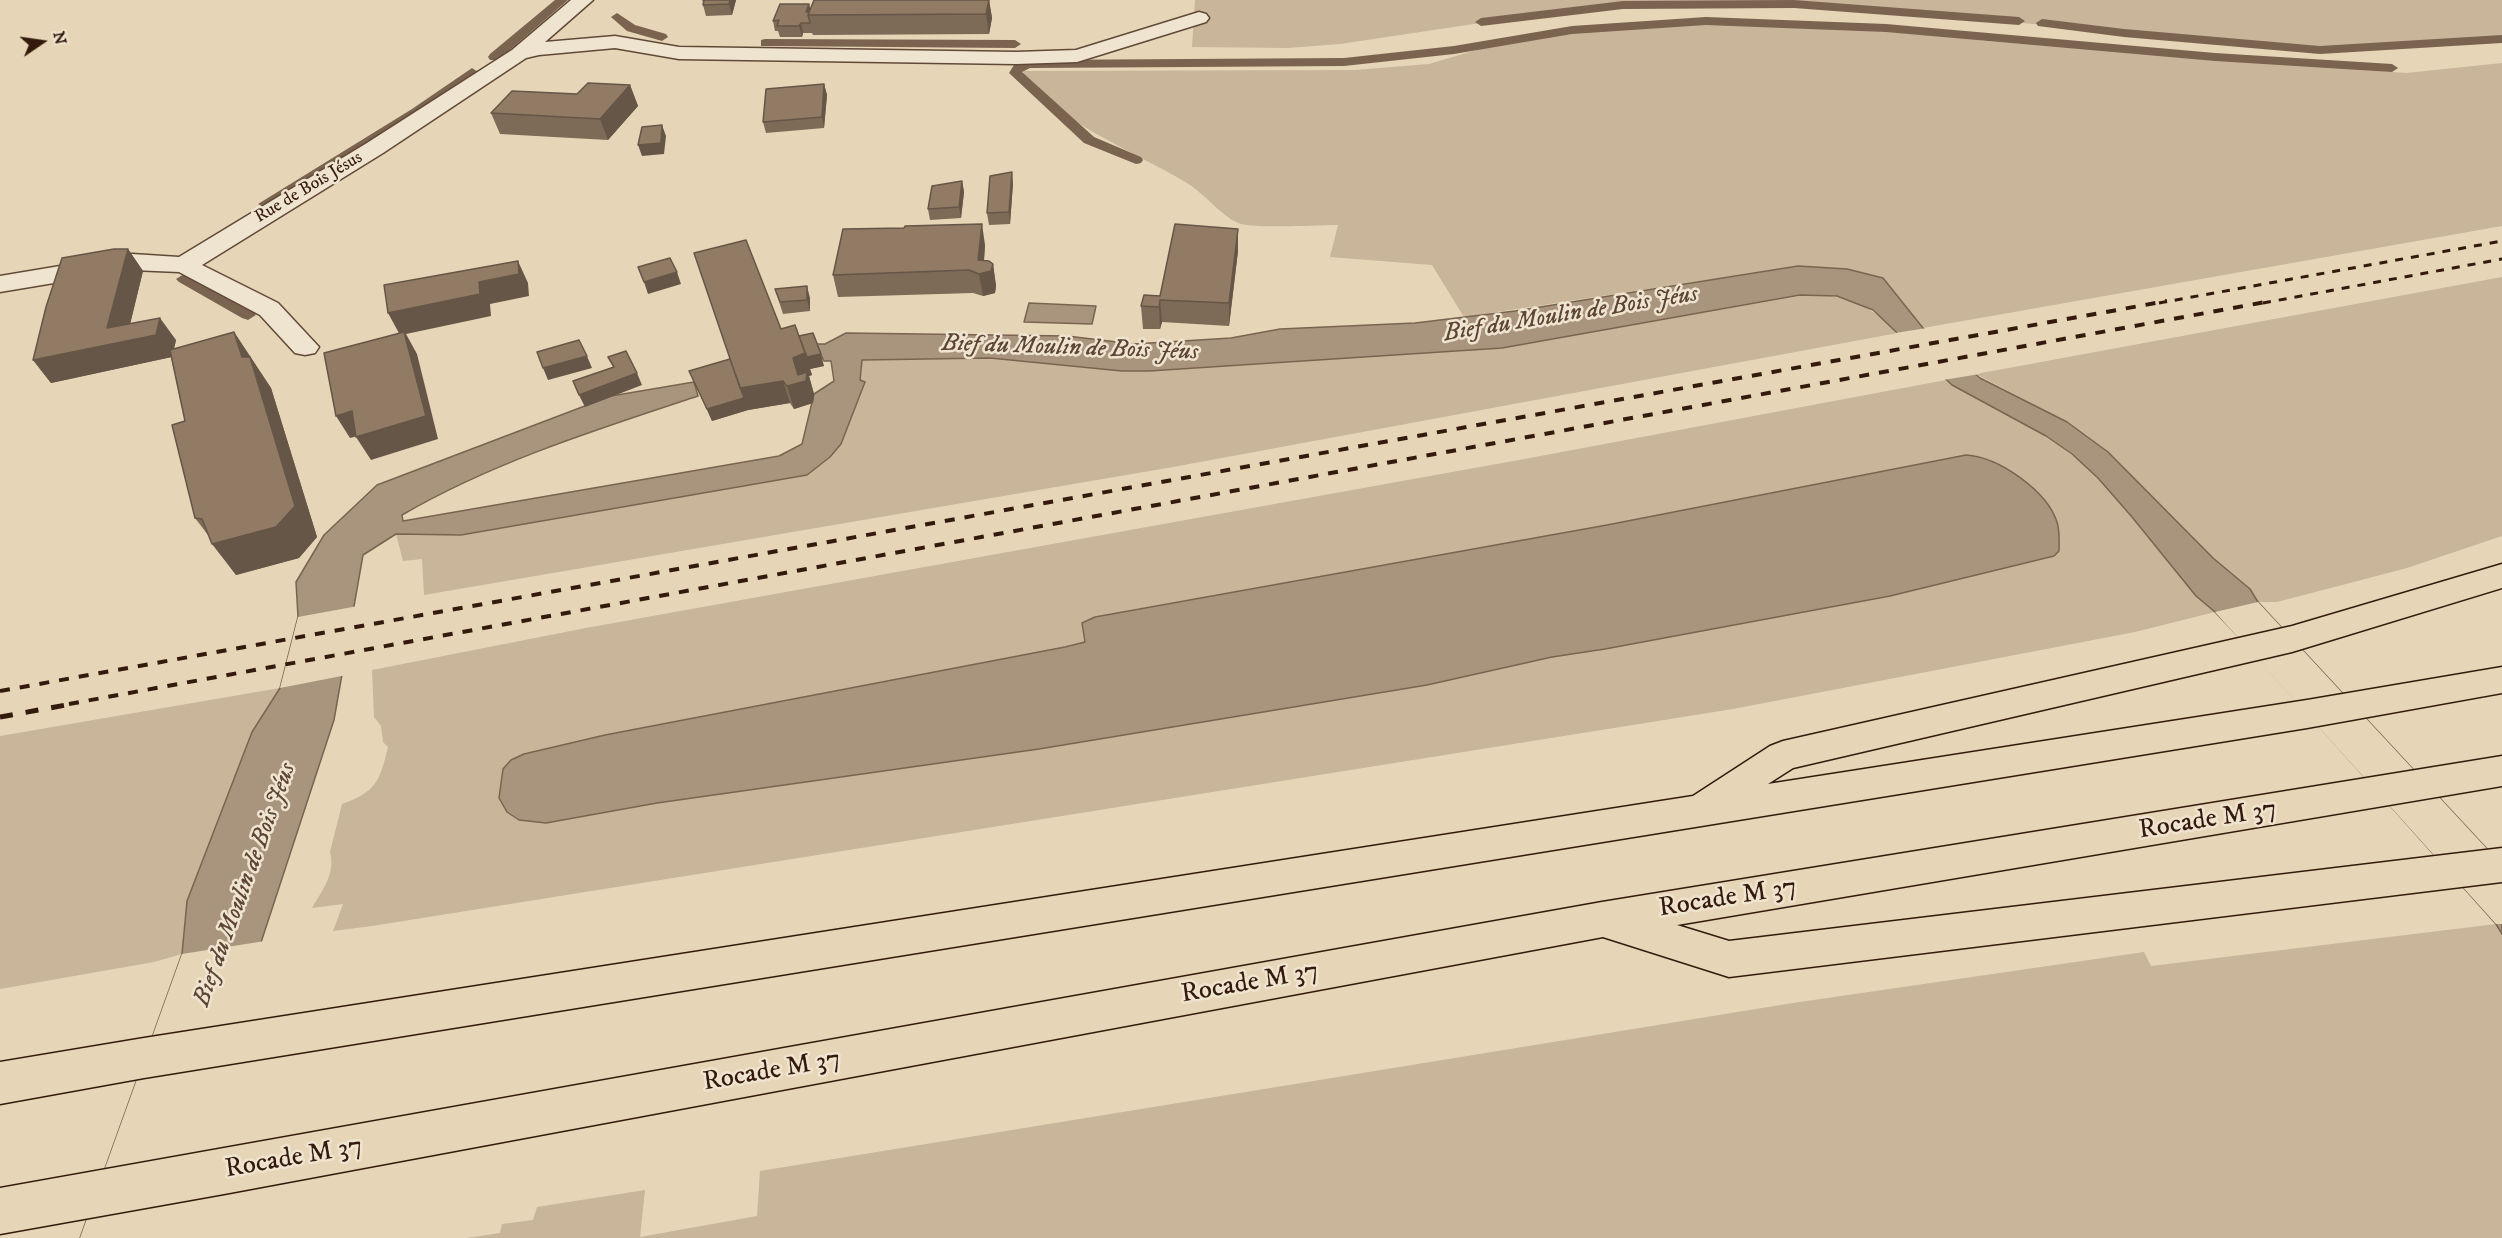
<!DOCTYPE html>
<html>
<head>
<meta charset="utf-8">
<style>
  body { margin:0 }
  #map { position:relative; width:2502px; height:1238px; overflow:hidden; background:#e6d5b7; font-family:"IM FELL DW Pica",serif }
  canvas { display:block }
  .north { position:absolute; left:12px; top:12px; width:60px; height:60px; -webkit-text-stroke:4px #efe4d0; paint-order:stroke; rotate:77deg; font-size:16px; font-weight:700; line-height:24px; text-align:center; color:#341a0c }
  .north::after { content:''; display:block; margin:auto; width:21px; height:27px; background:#341a0c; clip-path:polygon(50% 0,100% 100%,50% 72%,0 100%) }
</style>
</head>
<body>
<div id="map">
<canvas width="2502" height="1238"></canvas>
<div class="north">N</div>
</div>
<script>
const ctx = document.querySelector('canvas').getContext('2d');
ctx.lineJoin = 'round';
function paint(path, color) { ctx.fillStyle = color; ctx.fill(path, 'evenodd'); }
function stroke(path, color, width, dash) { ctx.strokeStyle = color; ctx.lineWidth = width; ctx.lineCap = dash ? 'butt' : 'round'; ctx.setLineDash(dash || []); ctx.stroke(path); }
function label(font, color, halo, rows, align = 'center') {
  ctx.font = font + ' "IM FELL DW Pica",serif'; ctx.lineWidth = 5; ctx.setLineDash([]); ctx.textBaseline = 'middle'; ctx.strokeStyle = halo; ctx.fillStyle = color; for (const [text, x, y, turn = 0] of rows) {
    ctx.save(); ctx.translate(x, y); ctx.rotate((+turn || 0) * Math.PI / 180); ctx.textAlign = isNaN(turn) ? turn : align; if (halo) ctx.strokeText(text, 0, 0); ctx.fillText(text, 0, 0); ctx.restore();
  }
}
const green = new Path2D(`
  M1195,0H2502V39L2320,50L1835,6L1660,5H1623L1554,12L1340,44L1288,48L1192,47Z
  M1706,21L1886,28L1986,41L2406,73L2502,63V226L1923,328L1883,278L1847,269L1798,266L1464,317L1432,265L1330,257L1338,225C1319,225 1252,229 1238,223C1219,214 1205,194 1187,183C1153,161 1029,108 1023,71L1355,70L1429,64L1521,37L1572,30Z
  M2502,277V536L2407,568L2277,602H2258L2250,589L2213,558L2067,422L1976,374Z
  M1811,294C1849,296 1871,306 1898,333L1173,467L424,595L422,559L403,561L396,534L462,535L807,475L841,444L865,382L860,380L861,360L990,358L1122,371H1149L1502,348Z
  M1946,380L1952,385C2003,412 2057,437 2098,478C2122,503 2145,530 2167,558C2183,577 2196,596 2215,612L2135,632L1733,709L372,926L333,931L343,904L312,908C322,891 336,873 330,852L342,804C376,792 380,781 388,747L383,742L381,726L374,717L372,670L586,628L1530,458ZM1966,455C1996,456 2021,477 2040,497L2043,559L1890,596L1605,649L1552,657L1427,685L1039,749L657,803L546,823L553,747L1065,647L1085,642L1082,626L1130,610L1519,542Z
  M280,688L252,732L187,901L182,954L154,962L0,989V736Z
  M2496,924L2502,934V1238H467L500,1233L502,1224L533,1220L537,1207L645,1190L640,1237L757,1216L760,1171L1793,1003L2144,952L2151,966Z`);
const water = new Path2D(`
  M1798,266L1847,269L1883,278L1923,328L1980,378L2067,422L2108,452L2213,558L2250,589L2258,602L2502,865V934L2496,924L2250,649L2215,612L2196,596L2132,517L2098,478L2072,454L2046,436L1952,385L1873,310L1837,296L1800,295L1502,348L1149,371H1122L990,358L862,360L860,380L865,382L841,444L830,457L807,475L461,535L396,534L363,555L334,720L164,1238H80L182,954L187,901L252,732L280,688L298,617L296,582L324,535L377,485L611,396L694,382L698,396C598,429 493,462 402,515L403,521L779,456L802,444L814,394L834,381L831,361H824L816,344H825L846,333L1067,336L1134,344L1231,338L1280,329L1415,323L1515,311Z
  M1029,303L1096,306L1092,324L1024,322Z
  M1966,455C1999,457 2047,491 2057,522C2060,531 2059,542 2059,551L2054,556L1890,596L1605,649L1552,657L1427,685L1039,749L657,803L546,823L519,820L507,812L499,798L503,769L511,760L524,754L605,735L1065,647L1085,642L1082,623L1095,617L1607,525Z`);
const pier = new Path2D(`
  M1927,328L1978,372L1980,374L1943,380L1895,333Z
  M2258,602L2502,865V924H2496L2215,612Z
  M358,606L347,675L280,688L298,617Z
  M265,941L167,1238H80L182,954Z`);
const stream = new Path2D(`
  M555,0H568L498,60H490L488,57L490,54Z
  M1794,0L2019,17L2025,21L2019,25L1794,8L1623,9L1481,26L1475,22L1481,18L1623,1Z
  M617,13L635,25L666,34L668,37L662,41L627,31L611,17Z
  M1706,17L1886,24L2215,53L2392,64L2398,68L2392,72L2215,61L1886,32L1706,25L1572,34L1454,54L1344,66L1030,68L1022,72L1094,137L1141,157L1143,160L1141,163L1136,164L1084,143L1009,73L1014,65L1029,60L1344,58L1454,46L1572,26Z
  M2042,19L2124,29L2320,46L2502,35V43L2320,54L2124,37L2038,26L2036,23Z
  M765,39L1015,40L1021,44L1015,48L761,46V40Z
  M472,68L478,72L476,75L422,115L270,207L265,208L258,204L412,109Z
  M184,274L254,312L256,315L248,320L242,318L179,282L176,279Z`);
const minor = new Path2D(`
  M571,0H593L545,42L615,36L679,47L1016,52L1076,50L1199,12L1206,14L1209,18L1206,22L1077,62L1016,64L679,59L615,48L539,55L526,58L383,153L202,265L278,303L319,347L315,353L305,355L295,353L260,315L179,272L132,270L0,292V276L132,254L179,257L367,143L512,50Z`);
const highway = new Path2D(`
  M2502,564V588L2292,652L1793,768L1768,784L2307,700L2502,667V693L2307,728L144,1078L0,1104V1062L144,1038L1693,796L1770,746L1783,741L2292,626Z
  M2502,756V786L1677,925L1729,941L2502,848V882L1729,977L1603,937L224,1194L0,1234V1188L1602,902Z`);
const railFar2 = new Path2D(`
  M2159,303L2502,241
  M2263,303L2502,259`);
const railFar1 = new Path2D(`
  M0,691L2167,301
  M69,704L2271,301`);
const rail = new Path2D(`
  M0,717L77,703`);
const wall = new Path2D(`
  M702,0H736L732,15L706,16L703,5V2Z
  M989,0L992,18L989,34L813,35L812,33H803L802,37H780L778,31H775L773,21L809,4L810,8Z
  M824,84L827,95L824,128L766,133L763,122Z
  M630,85L638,106L608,140L500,134L491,113Z
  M962,181L964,192L961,218L930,220L928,209Z
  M1013,183L1010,224L989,225L987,213Z
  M985,245L984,260L993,264L996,286L995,293L983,296L973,293L838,297L833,275Z
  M128,249L143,271L130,324L176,340L174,349L234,332L271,388L317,537L299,558L236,575L208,535L195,518L185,421L171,357L51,383L33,360Z
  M1238,251L1229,326L1162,322L1160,329H1143L1141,306Z
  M775,289L810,298V311L783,314Z
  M781,329L799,336L824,366L810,369L812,375L809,376L814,394L813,403L794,409L790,403L748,410L712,421L694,382L689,371L730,359Z`);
const shadedWall = new Path2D(`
  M730,0H736L732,15L729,4Z
  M989,0L992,18L989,34L986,14Z
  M809,4L812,14L806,12Z
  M801,23L803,33L802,37L799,26Z
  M824,84L827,95L824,128L822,117Z
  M630,85L638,106L608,140L600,119Z
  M662,125L666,136L664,154L642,156L638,145Z
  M1012,172L1013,183L1010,224L1009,212Z
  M962,181L964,192L961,218L959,207Z
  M982,224L985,245L983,273L993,264L996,286L995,293L983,296L979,274L978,260Z
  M1238,229V251L1229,326V303Z
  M128,249L143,271L126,341L160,318L176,340L172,357L51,383L33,360L107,328Z
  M518,261L528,283L529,296L490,304L491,316L406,334L417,354L438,439L371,460L356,437L400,335L388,313L479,282Z
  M677,272L681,284L648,294L644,282Z
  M807,286L810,298V311L807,300Z
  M1160,300L1162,322L1160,329L1159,307Z
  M234,332L271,388L317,537L299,558L236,575L212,544Z
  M805,353L821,354L824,366L810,369L812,375L809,376L814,394L813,403L794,409L787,386L793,358Z
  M587,356L592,368L548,380L543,368Z
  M731,359L783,381L790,403L748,410L712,421L707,409Z
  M637,373L642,385L585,407L579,395Z
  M352,411L366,434L350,438L336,416Z`);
const building = new Path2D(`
  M704,0H730L729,4L703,5Z
  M814,0H989L986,14L808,15Z
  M780,4H809L806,12H809L808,15L810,23H801L799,26H777L779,20L773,21Z
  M588,83L630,85L600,119L491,113L512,91L577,94Z
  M824,84L822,117L763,122L766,89Z
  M662,125L661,143L638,145L642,127Z
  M1012,172L1009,212L987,213L990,176Z
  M962,181L959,207L928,209L932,186Z
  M982,224L978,260L989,261L993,264L991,271L979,274L969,270L833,275L843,229L904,228L905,226Z
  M1175,224L1238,229L1229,303L1160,300L1159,307L1141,306L1144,295L1160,296Z
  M746,240L781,329L795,325L805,353L793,358L798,375L807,372L806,381L787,386L783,381L740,388L694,253Z
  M114,249H128L107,328L160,318L156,335L33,360L46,307L62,258Z
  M670,258L677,272L644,282L638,267Z
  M518,261L519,274L479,282L480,294L388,313L384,285Z
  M807,286V300L780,302L775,289Z
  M234,332L242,357H250L295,506L276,527L212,544L202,519L195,518L172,425L185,421L170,350Z
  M404,332L426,416L356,437L352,411L336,416L324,353Z
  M813,333L821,354L807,357L799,336Z
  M579,340L587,356L543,368L537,352Z
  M626,351L637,373L579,395L573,381L614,367L608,357Z
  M730,359L744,398L707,409L689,371Z`);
const farStreetnames = [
  ["Rue de Bois Jésus",309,188,-31]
];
const waterNames = [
  ["Bief du Moulin de Bois Jéus",1571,315,-9],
  ["Bief du Moulin de Bois Jéus",1070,349,2],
  ["Bief du Moulin de Bois Jéus",246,885,-70]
];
const nearStreetnames = [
  ["Rocade M 37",2208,821,-9],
  ["Rocade M 37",1728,899,-9],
  ["Rocade M 37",1250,984,-10],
  ["Rocade M 37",772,1072,-10],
  ["Rocade M 37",294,1159,-10]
];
paint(green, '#c8b59a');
paint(water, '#a9957d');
stroke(water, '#7a6450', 1.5);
paint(pier, '#e6d5b7');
paint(stream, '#7a6450');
stroke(minor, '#604937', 3);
stroke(highway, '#341a0c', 3);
paint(minor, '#efe4d0');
paint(highway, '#e6d5b7');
stroke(railFar2, '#341a0c', 3, [8, 8]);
stroke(railFar1, '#341a0c', 4, [10, 10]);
stroke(rail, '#341a0c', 5, [13, 13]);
paint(wall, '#7d6a57');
paint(shadedWall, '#665647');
paint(building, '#917b65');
stroke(building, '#665647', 1.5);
label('18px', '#341a0c', '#efe4d0', farStreetnames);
label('italic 24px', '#5d4534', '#efe4d0', waterNames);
label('27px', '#341a0c', '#efe4d0', nearStreetnames);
</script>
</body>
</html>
